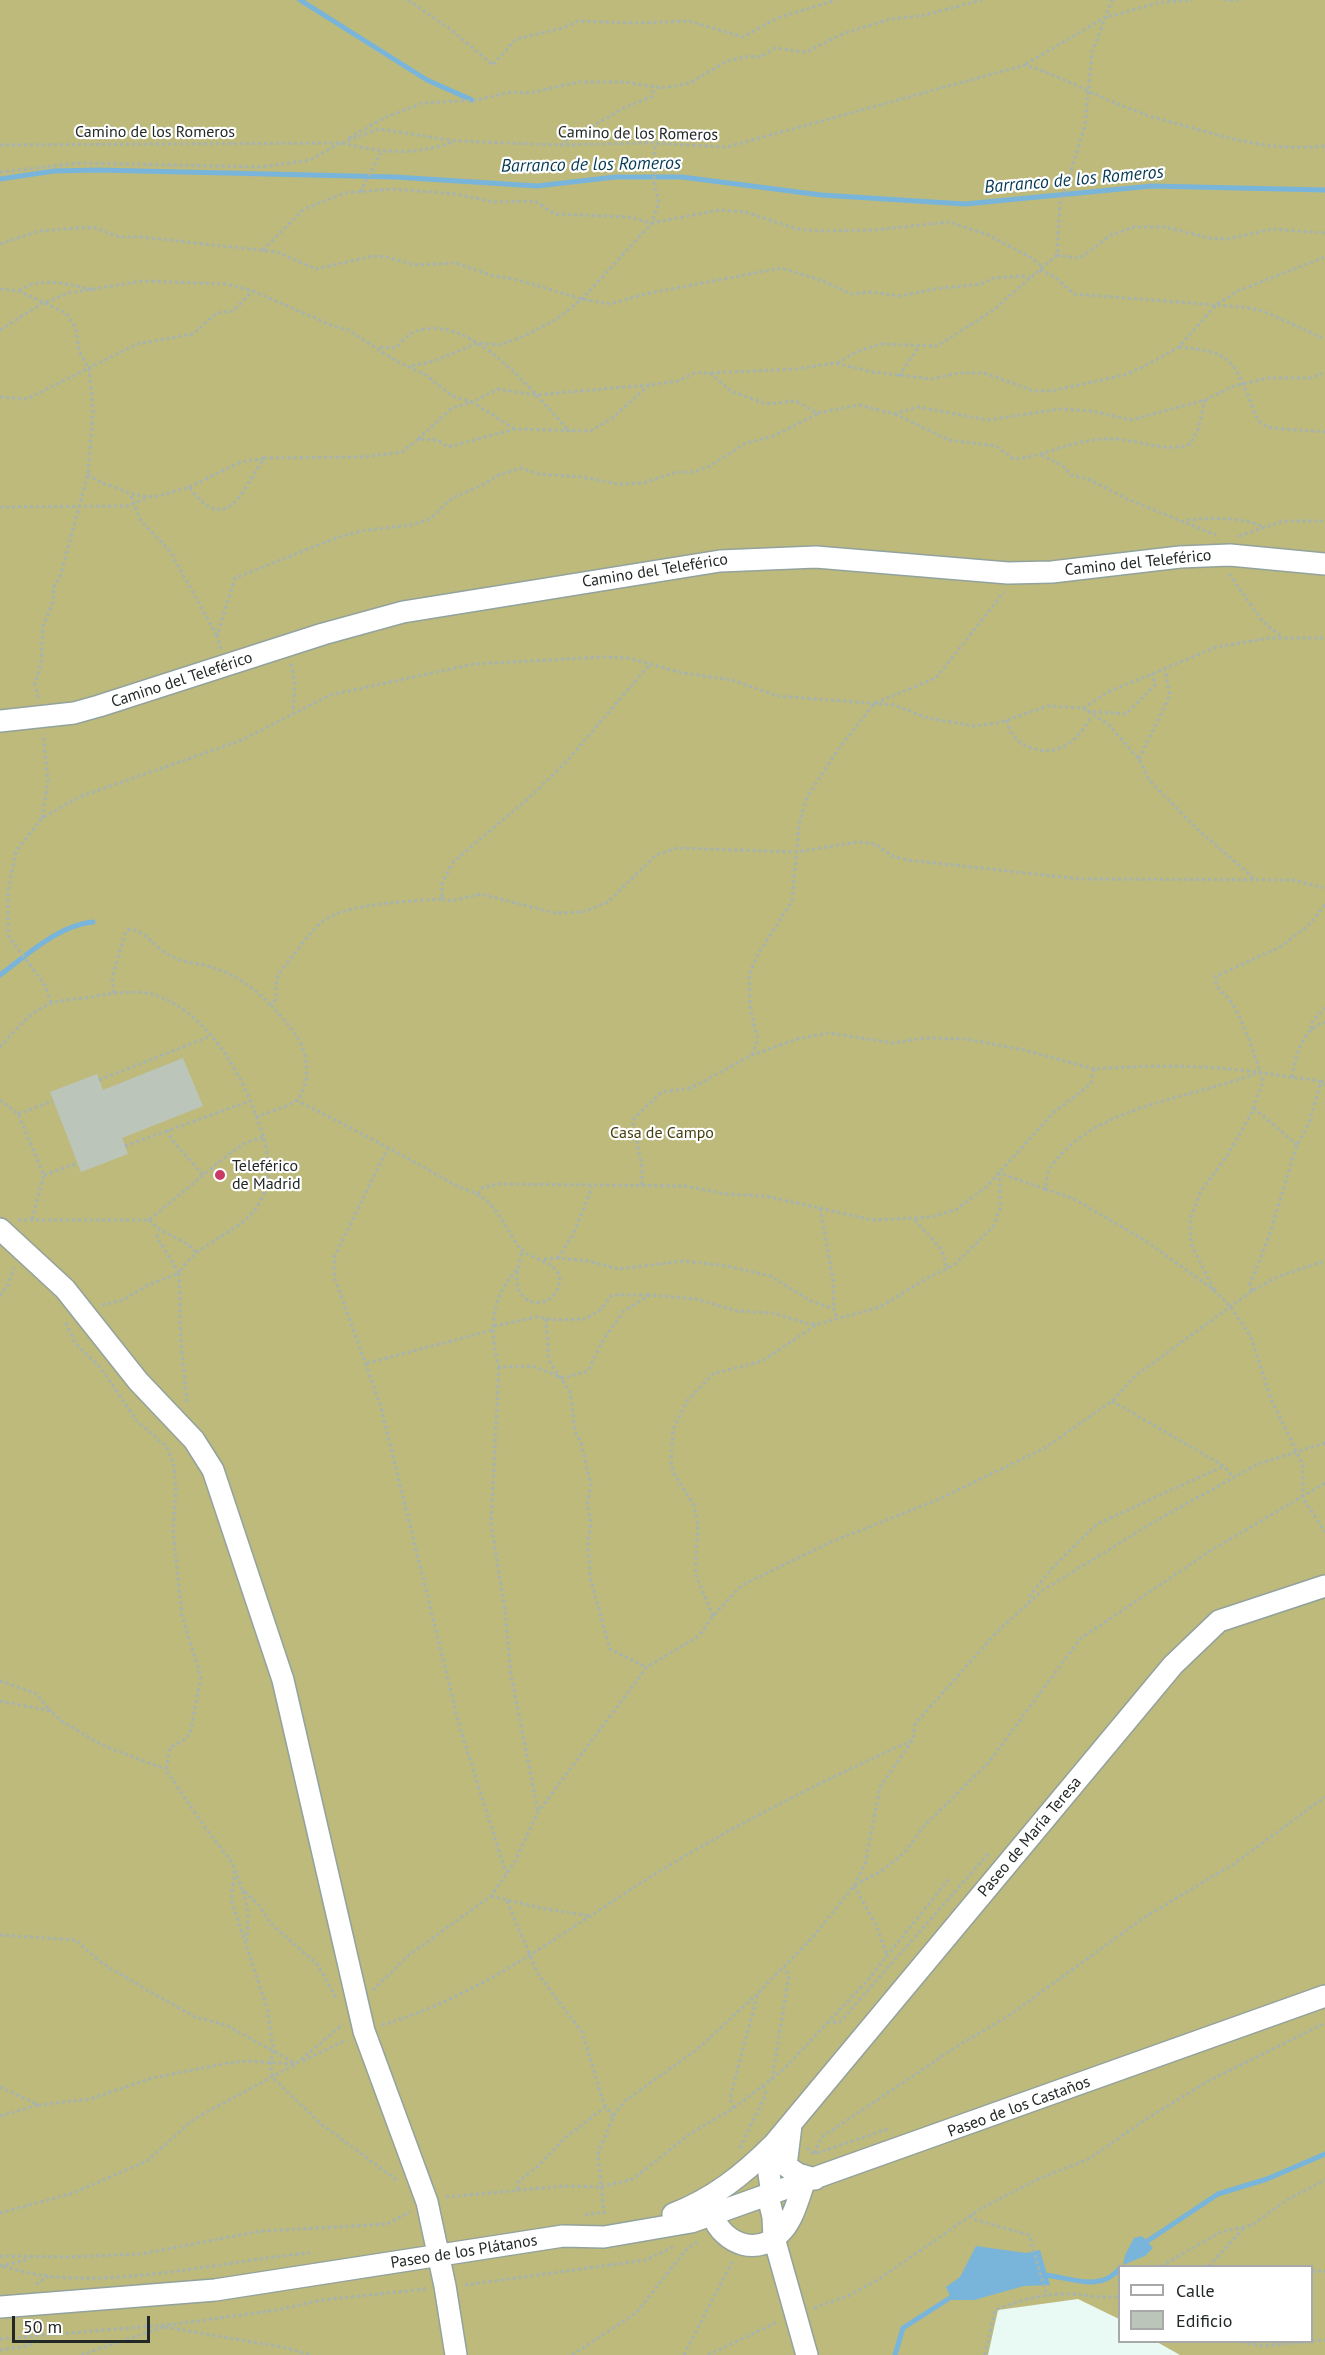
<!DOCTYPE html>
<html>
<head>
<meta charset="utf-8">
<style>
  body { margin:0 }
  #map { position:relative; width:1325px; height:2355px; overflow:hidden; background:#e9f9f3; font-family:"PT Sans",sans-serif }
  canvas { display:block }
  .legend { position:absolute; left:1118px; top:2265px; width:195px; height:78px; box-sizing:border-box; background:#fff; border:2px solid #a7a9a8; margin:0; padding:8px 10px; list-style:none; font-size:18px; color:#222826 }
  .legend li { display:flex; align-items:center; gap:12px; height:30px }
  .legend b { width:30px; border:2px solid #a7a9a8 }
  .scale { position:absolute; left:12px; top:2316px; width:138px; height:27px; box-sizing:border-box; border:3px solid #222826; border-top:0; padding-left:8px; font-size:18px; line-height:21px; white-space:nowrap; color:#222826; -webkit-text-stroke:4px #fff; paint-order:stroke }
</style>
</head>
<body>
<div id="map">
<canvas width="1325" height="2355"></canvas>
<ul class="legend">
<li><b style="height:8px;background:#fff"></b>Calle</li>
<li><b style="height:16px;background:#bcc5b9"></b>Edificio</li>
</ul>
<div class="scale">50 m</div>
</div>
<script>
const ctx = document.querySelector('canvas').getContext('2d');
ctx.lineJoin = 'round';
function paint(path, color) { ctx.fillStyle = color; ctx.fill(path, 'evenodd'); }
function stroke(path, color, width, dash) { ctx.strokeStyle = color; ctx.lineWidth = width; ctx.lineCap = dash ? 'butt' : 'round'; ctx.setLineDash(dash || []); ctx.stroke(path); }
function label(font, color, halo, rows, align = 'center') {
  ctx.font = font + ' "PT Sans",sans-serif'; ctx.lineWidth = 4.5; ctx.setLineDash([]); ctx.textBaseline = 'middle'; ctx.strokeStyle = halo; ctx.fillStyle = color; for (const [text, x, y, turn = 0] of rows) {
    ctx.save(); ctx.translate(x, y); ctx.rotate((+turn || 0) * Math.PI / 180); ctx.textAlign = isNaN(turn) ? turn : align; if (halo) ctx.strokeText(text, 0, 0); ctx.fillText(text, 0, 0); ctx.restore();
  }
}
const forest = new Path2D(`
  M0,0H1325V2355H1180L1157,2342H1312V2266H1120L1119,2319L1078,2299L998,2310L988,2355H0Z`);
const water = new Path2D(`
  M1142,2236L1153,2248L1145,2256L1123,2265L1125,2255L1134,2238Z
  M976,2246L1026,2253L1040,2250L1050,2285L1024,2286L974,2300H952L946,2287L960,2277Z`);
const stream = new Path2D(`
  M300,0L427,80L472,100
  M0,179L54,171L98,170L395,177L537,186L615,177H682L821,195L965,204L1152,186L1325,190
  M0,975C27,955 59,925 93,922
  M1143,2244L1218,2194L1267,2179L1325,2154
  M1043,2275C1068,2276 1100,2294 1120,2268
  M895,2355L903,2328L956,2294`);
const building = new Path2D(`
  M183,1058L203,1106L122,1138L128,1154L81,1172L50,1092L97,1074L103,1090Z`);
const path = new Path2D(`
  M408,0L450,29L493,65L516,39L563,28L578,21L634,23L689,21L743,37L777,18L836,0
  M1224,0H1242
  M1026,64L1104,18L1157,3L1192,0
  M349,138L384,118L423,103L477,100L511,92L529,93L579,82H625L662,88L675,86L690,83L727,61L749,56L760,57L775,48L806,52L845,33L890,19L921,16L982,0
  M342,143C384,153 412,156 453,142
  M0,145L341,143L379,129L456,141L559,145L649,143L727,147L1025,65C1064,77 1097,97 1136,111C1153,118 1171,122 1189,127C1239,141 1272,151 1325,146
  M560,145L624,108L653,96V86
  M0,172L81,163L262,167L310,160L340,143
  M360,192L381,153
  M0,244L39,231L93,227L119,237H142L277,252L316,269L373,256L387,257L415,265L456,263L490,275L518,280L582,299L610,304L645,294L781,268L823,281L852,294L870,292L900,296L934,289L981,284L994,278L1024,276L1030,278
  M263,250L304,209L345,193L392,189L456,194L494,202L535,201L555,214L628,217L652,223L719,210L745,212L797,229L822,231L875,230L949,222L988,235L1030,257L1043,267
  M1057,255L1076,258L1083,256L1111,235L1134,227H1165L1209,238L1228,239L1272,229L1325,233
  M1040,270L1055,277L1074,294L1242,307L1263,311L1325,339
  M0,289L19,291L66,313L76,328L79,351L89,369L93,409L88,474L60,577L53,588L54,600L43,626L41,663L35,684L38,698
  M19,291C39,275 71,285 95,290
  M0,330L43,303L69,293L142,281L227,284L253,291L333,326L348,330L398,362L426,375L452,396L472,402L498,389L535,395L648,385
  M380,347L395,348C400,344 406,336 412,333C469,307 536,396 570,432
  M1179,347C1230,352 1232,357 1251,403C1255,413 1256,421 1266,426C1274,430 1312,430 1325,432
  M837,363L856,352L881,344L937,346L992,311L1057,255L1060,205L1085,126L1092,53L1112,0
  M412,366L434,361L478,343L499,345L522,337L557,319L582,299L652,223L659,202L654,184L655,144
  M711,373L796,369L835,363L873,372L932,379L958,373H984L1034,391H1051L1124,375L1145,366L1179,347L1217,304L1238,291L1325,257
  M899,376L919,346
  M0,397L27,399L137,344L193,334L217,313L233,311L253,291
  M895,414L949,440L996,446L1014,459C1048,456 1072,439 1109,439C1136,438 1165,454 1190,444L1199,427L1205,400
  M418,439L452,408L472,402L515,429
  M1041,455L1063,466L1071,475L1088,479L1127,499L1216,535
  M88,474C97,482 106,484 117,488C150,502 156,497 189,487C229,540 242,487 265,458L363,457L402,452L418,439L437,440L448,447L515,429L590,431L611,419L649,385L678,381L694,373H710L731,391L766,404L796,401L817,413L859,405L894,414L918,407L988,420L1060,409L1091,411L1131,420L1205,400L1234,386L1268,378H1312L1325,372
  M189,487L241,462L265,458
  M131,496L141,521L170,551L217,636
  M0,507L127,506L145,499
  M1187,520C1212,518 1242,516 1265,528
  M1239,536L1284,521H1325
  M1229,574L1263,622L1282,637
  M221,649L217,636L235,578L336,538L361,531L411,525L430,519L452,498L485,484L496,476L521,468L539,474L581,477L618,484L643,483L677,472H693L710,466L746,443L774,436L819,413
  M291,664L295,684L293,712
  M1083,708L1108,724L1139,759L1149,780L1195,827L1255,879
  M1087,711L1126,714L1155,685L1152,674
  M1007,720C1010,743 1036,755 1058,749C1073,744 1085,729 1091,716
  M1139,759L1170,695L1165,670
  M42,818L48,781L43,734
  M442,899L451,901L481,894L555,913L583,912L608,902L656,855L678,848L796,852L858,842L875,844L892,856L907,860L1081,879L1293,880L1325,888
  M114,993L112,978L126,931L130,929C148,932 156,950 173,957C182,962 194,963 204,965C233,973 251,985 272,1006
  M51,1003L45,985L9,937L8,919V893L16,851L42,818L79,797L242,740L330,695L474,664L604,657L628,658L683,673L732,680L778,696L894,705L928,718L974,726L998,723L1048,706L1083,708L1108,692L1217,647L1269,638H1325
  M1311,1029L1312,1022L1325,1008
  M0,1047C14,1031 32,1010 52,1003C66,999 83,999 97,996C114,993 135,990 152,994C202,1009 236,1063 254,1110C264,1136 275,1166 264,1194C249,1233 199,1238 179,1273L181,1343L187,1403
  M752,1055L758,1040L750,1008L749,975L758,954L792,901L799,824L807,797L839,748L875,703L936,678L1004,592
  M1292,1077C1296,1055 1301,1030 1325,1022
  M99,1080L211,1036
  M0,1100L18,1114L44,1175L32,1220
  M296,1100C348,1126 399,1153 450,1182C463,1190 479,1192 490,1204C503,1217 509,1236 521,1249C532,1262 572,1262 556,1292C549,1305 531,1306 522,1295C512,1283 519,1264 522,1251
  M1254,1108L1297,1145
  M18,1114L53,1101
  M256,1117C268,1112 285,1108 296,1101C302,1096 304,1087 306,1080C311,1048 292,1028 272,1006C280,995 272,982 281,971C293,957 309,932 323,921C348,903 411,901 442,899V884L452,863L531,796L567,761L650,664
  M167,1130L171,1139L203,1175
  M125,1146L250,1101
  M388,1147L334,1258V1276L380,1404L460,1728L506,1873
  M44,1175L78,1163
  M642,1185V1167L633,1124L634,1118L662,1092L691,1088L752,1055L797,1039L829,1033L893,1043L925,1038L966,1039L1024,1050L1094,1069
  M1045,1189L1074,1199L1146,1241L1214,1290L1230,1306L1251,1337L1271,1399L1303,1465V1498L1325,1532
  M478,1194L482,1188L497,1184L686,1186L725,1194L765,1196L873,1220L932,1217L957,1209L986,1187L1054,1112L1091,1084L1094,1069C1160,1064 1224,1065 1289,1077C1300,1079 1316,1078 1325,1085
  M820,1208L833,1279L834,1309
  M18,1220H149L225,1157L245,1143L264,1137
  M149,1220C162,1235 183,1237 196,1252
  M915,1220L942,1250L947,1268
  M558,1258L573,1235L592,1187
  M544,1259L558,1258L588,1261L619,1269L684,1261L727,1266L770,1276L811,1301L834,1309L837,1319
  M517,1270C490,1297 489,1332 499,1367L532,1366L563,1378L588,1371L603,1340L624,1311L650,1295L696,1299L737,1311L773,1313L809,1324H818L880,1307L927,1278L954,1265L993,1227L1001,1206L999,1173L1045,1189C1046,1182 1047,1173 1051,1167C1093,1105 1195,1098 1260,1072
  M1214,1290L1191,1244L1190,1220L1201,1191L1227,1156L1251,1114L1263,1081C1257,1060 1242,1016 1229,999C1222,991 1214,988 1216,976L1280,947L1307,927L1325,905
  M1252,1291L1250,1284L1268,1239L1297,1145L1309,1123L1321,1082L1325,1079
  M0,1296L8,1285L14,1268
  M102,1305L123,1300L148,1285L179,1273L157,1237L158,1231
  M546,1319L549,1361L570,1392L575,1431L581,1443L591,1485L587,1504L591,1524L588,1542L590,1577L610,1649L646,1667
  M66,1323L75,1343L100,1367L137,1421L167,1447L174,1466L176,1490L173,1531L182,1616L201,1677L190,1734L181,1742L170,1747L166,1770L206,1829L232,1862L242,1889L259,1905L270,1923L317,1964L336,1997
  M494,1326L537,1317L556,1320L586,1319L601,1309L612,1295H649
  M367,1363L493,1330
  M499,1367L491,1523L505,1610L511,1675L538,1812
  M1112,1401L1224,1466L1234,1478
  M1029,1603L1030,1595L1055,1565L1097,1524L1224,1466
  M713,1616L695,1573L698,1524L694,1505L673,1472L671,1461L673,1430L687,1401L713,1374L762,1361L816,1325
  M0,1681L35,1693L51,1711
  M0,1701L51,1711L60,1720L102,1745L165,1769
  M235,1871L231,1899L267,2008L274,2053L270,2062L273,2078L321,2124L398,2181
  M855,1885L883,1870L905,1852L924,1826L989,1762L1080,1639L1210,1551L1325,1483
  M854,1886L875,1923L888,1957
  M243,1891L248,1911L247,1940
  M491,1896L541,1908L589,1916
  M507,1901L538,1974L582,2032L604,2104L613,2117
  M0,1935L76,1940L99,1961L142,1987L195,2017L226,2025L295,2063
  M373,1990L409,1955L491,1896L514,1863L538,1812L647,1667L699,1636L713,1616L742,1585L831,1542L937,1500L1045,1448L1112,1401L1135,1376L1252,1291L1277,1277L1325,1261
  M827,2023L840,2022L988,1854
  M382,2025C497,1991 587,1912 690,1853C762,1811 837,1774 913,1740
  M303,2061L346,2040
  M772,2080L789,1975L784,1968
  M0,2087L39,2105L90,2099L152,2078L228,2063L248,2061L294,2064
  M734,2108L730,2098L758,1993L812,1938L854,1886L865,1864L880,1787L913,1740L915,1724L996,1633L1043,1590L1159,1519L1258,1464L1325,1443
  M0,2116L38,2105
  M740,2148L766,2094L764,2087
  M807,2148L814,2154L888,2129
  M814,2153L822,2137L956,2047L1008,2016L1145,1917L1235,1863L1325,1797
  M518,2189V2182L538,2166L565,2138L605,2107
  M446,2197L565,2186L600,2187L633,2179L691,2133L734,2108L783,2070L866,1982L949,1879
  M0,2213L73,2193L147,2161L194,2119L296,2064L343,2024
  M604,2214L598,2153L615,2113L625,2101L700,2047L757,1994
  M585,2215L604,2212
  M970,2215L976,2220L1029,2235L1047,2296
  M0,2256L68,2257L141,2254L261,2231L387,2224L410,2212
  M0,2266L30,2259
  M4,2266C87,2297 222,2260 311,2253
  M1161,2266L1221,2232L1252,2225L1287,2200L1325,2180
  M1209,2266L1245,2227
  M1312,2271H1325
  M36,2284L49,2276
  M465,2285L646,2260L675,2246
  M814,2308L850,2295L879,2279L982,2208L1036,2180L1089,2159L1146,2119L1210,2080L1325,2023
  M165,2327L287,2348L310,2355
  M0,2339L176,2324L277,2310L322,2300L426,2289
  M1312,2341L1325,2340
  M1242,2342L1262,2346L1307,2342
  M0,2350L28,2346L35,2342V2337
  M81,2355L164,2327
  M572,2355L636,2313L685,2251L697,2242
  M684,2355L732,2262
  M708,2355L777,2322
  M985,2355L995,2310C1020,2300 1046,2293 1073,2294C1089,2295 1103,2299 1120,2296`);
const minor = new Path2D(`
  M0,721L74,713L99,706L323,634L403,612L720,561L816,557L1008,573L1052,572L1180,557L1230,555L1325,564
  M0,1229L65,1289L138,1381L194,1440L213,1470L283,1680L364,2031L427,2202L445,2286L456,2355
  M791,2125L786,2166L798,2174L815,2179
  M772,2194L769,2174L774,2144
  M768,2196L773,2217L774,2238L807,2355
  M673,2214C713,2199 744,2174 774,2144L1173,1665L1219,1621L1325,1586
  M712,2215C724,2245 759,2258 783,2230C794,2217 798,2199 804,2183
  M0,2307L215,2290L563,2236L604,2237L691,2222L1325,1996`);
const markers = [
  [220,1175,6,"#c93b65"]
];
const streetNames = [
  ["Camino de los Romeros",155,132],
  ["Camino de los Romeros",638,134,1],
  ["Camino del Teleférico",1138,563,-6],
  ["Camino del Teleférico",655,571,-9],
  ["Camino del Teleférico",182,680,-18],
  ["Paseo de María Teresa",1030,1837,-50],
  ["Paseo de los Castaños",1019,2107,-20],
  ["Paseo de los Plátanos",464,2252,-9]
];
const parkNames = [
  ["Casa de Campo",662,1133]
];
const poiNames = [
  ["Teleférico",232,1166],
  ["de Madrid",232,1184]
];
const waterNames = [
  ["Barranco de los Romeros",591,165,-1],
  ["Barranco de los Romeros",1074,180,-5]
];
paint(forest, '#beba7c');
paint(water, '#79b5da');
stroke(stream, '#79b5da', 5);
paint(building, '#bcc5b9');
stroke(minor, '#92a29c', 24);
stroke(path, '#a6b3ae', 3, [3, 3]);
stroke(minor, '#fff', 21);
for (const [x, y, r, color] of markers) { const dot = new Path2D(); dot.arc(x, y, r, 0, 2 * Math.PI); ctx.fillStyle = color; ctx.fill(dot); stroke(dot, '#fff', 2); }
label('16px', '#222826', '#fff', streetNames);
label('16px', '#44400f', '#fff', parkNames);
label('16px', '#222826', '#fff', poiNames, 'left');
label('italic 18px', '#063a53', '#fff', waterNames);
</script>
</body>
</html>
